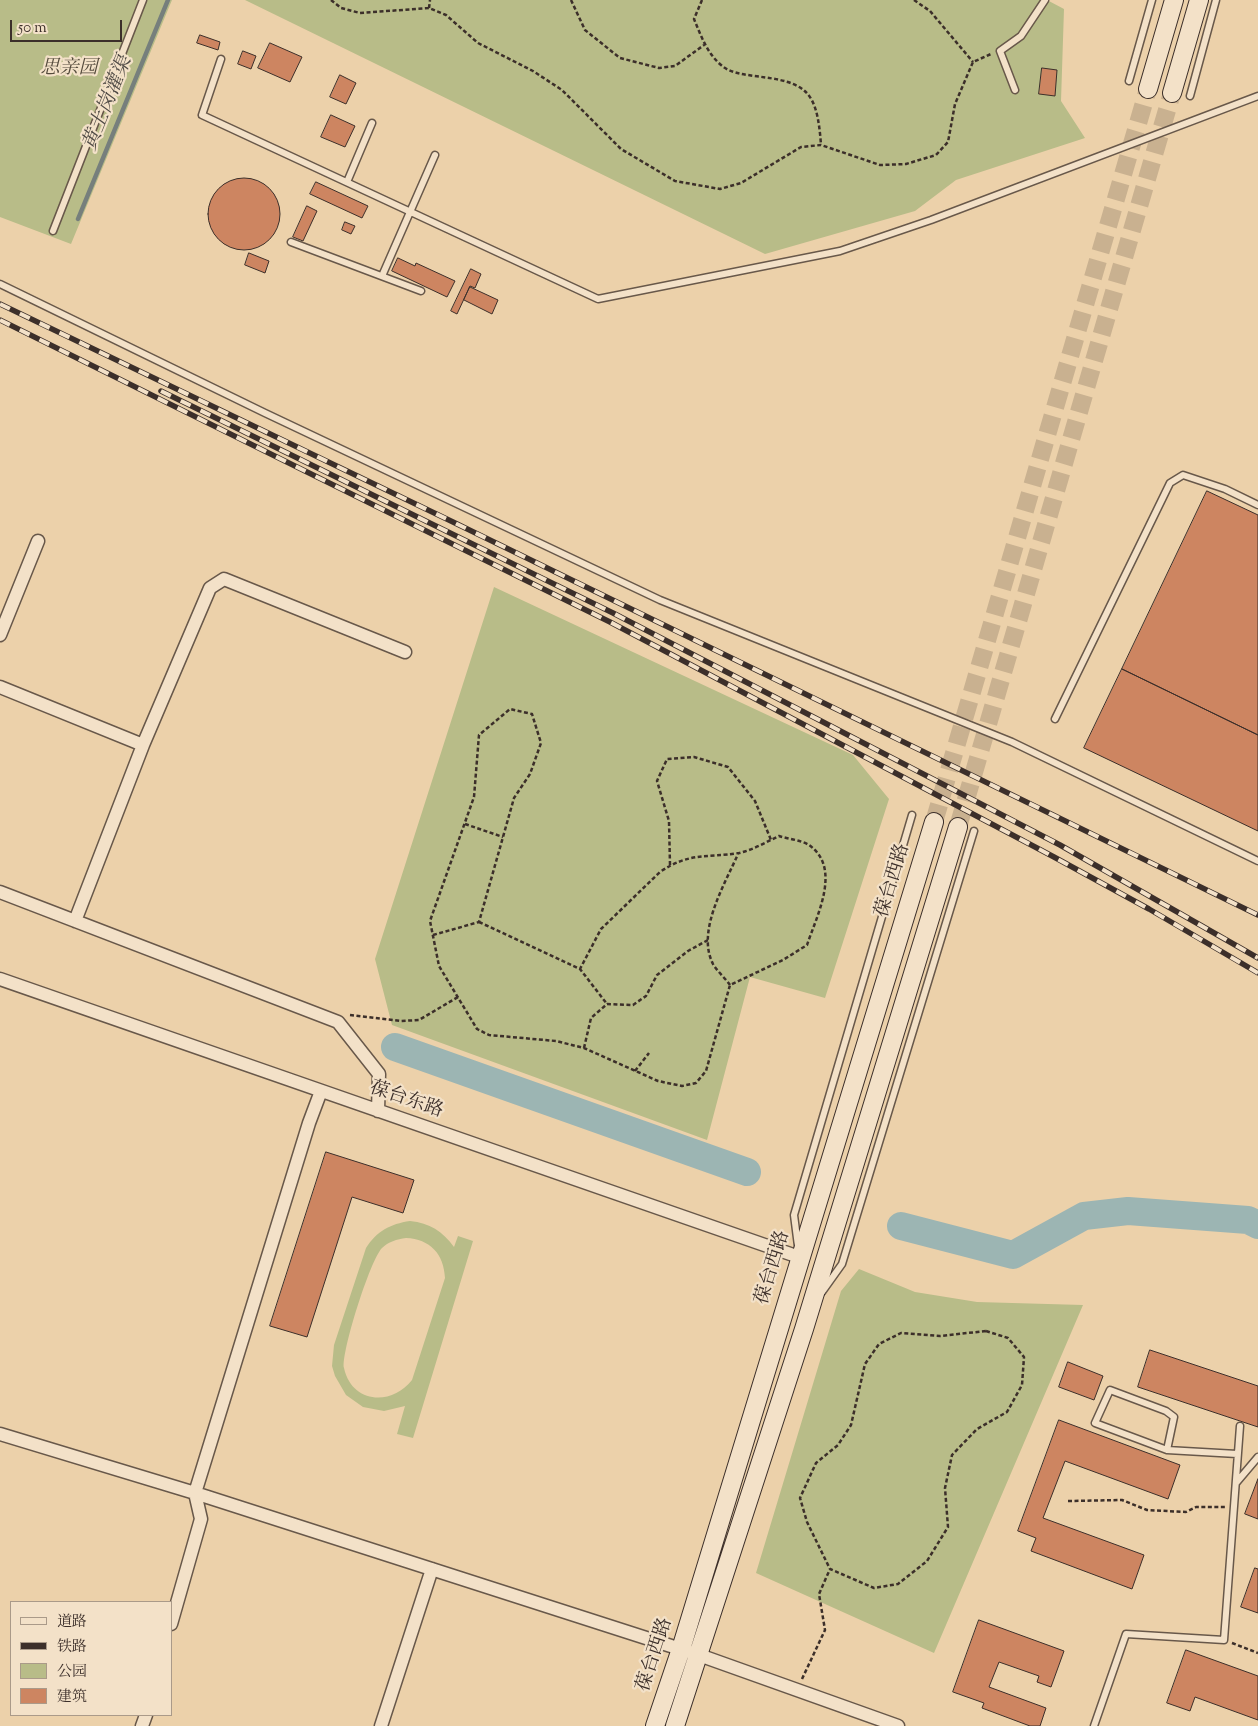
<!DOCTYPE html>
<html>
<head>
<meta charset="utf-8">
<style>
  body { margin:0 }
  #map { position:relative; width:1258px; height:1726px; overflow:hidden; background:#ecd1aa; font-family:"Sorts Mill Goudy","Noto Serif SC",serif }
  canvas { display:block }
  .legend { position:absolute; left:10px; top:1601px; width:162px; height:115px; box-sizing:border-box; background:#f3e1c8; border:1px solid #aa9a89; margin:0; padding:6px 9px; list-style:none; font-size:15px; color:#3c2f2a }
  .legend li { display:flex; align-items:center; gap:10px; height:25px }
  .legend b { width:25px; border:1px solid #aa9a89 }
  .scale { position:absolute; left:10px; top:20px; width:112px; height:22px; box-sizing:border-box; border:2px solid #3c2f2a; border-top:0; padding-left:6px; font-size:15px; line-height:18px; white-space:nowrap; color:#3c2f2a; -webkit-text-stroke:4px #f3e1c8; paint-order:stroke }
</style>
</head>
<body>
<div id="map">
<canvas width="1258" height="1726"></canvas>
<ul class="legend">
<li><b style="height:6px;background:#f3e1c8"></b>道路</li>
<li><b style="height:6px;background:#3c2f2a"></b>铁路</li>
<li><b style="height:14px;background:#b8bc88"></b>公园</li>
<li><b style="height:14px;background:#cd8561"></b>建筑</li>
</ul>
<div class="scale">50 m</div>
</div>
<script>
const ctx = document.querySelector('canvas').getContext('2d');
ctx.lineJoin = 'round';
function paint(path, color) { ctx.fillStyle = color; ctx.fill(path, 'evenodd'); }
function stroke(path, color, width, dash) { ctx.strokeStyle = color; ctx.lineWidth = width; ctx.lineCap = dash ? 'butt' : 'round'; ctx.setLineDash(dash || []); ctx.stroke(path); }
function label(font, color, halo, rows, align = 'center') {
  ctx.font = font + ' "Sorts Mill Goudy","Noto Serif SC",serif'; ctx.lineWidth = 4.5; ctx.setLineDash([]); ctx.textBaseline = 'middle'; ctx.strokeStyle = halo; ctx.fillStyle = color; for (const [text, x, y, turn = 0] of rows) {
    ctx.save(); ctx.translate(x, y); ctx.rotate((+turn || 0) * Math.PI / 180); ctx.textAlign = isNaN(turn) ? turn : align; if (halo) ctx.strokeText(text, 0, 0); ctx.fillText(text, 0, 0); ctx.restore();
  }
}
const green = new Path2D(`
  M0,0H172L71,244L0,217Z
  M245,0H1047L1064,9L1061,101L1085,138L956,180L915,211L765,254Z
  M494,587L853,755L889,799L825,998L750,977L707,1140L392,1025L375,959Z
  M410,1221C430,1223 442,1231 454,1247L458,1236L473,1241L413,1438L397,1434L405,1406L384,1411L363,1407L346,1395L335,1376L332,1366L334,1345L366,1248C377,1231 390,1224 410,1221ZM406,1238C430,1239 444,1254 445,1278L412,1380C392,1406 352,1404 344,1368C341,1353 370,1260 382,1248C388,1242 397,1239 406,1238Z
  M859,1269L915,1292L977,1302L1083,1305L934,1653L756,1573L841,1291Z`);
const stream = new Path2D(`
  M78,219L168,0`);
const river = new Path2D(`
  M395,1047L747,1172
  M901,1226L1013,1255L1084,1216L1128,1211L1248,1220L1258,1225`);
const building = new Path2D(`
  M200,35L220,42L218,50L197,43Z
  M270,43L302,57L290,82L258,68Z
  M243,51L256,56L251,69L238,64Z
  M1042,68L1057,70L1055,96L1039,94Z
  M340,75L356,83L346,104L330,97Z
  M331,115L355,126L345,147L321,137Z
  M208 214a36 36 0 1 1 72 0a36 36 0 1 1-72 0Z
  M316,182L368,206L362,218L310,194Z
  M307,206L317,211L303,241L293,237Z
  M345,222L355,226L351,234L342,230Z
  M249,253L269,261L265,273L245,265Z
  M398,258L415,266L416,263L455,281L447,297L392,271Z
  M471,269L481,274L475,288L470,286L457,314L451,311Z
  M470,287L498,300L492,314L464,300Z
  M1207,491L1258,515V735L1122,669Z
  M1122,669L1258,735V831L1084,748Z
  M326,1152L414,1180L403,1213L352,1197L307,1337L270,1326Z
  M1150,1350L1258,1386V1427L1138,1387Z
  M1068,1362L1103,1376L1094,1400L1059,1387Z
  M1059,1420L1180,1465L1168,1499L1065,1461L1043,1518L1144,1555L1132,1589L1031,1551L1036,1538L1018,1531Z
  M1258,1479V1519L1245,1514Z
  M1255,1568L1258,1569V1613L1241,1607Z
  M979,1620L1064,1651L1051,1687L1037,1682L1039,1676L999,1662L989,1687L1046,1708L1040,1726H1030L982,1708L984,1703L953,1692Z
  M1186,1650L1258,1676V1720L1195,1697L1190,1711L1167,1703Z`);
const secondaryTunnel = new Path2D(`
  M934,822L1148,89
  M958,827L1172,93`);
const path = new Path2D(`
  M331,0L341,8L360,13L429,8L446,15L478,43L533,71L562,90L621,149L675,181L720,189L741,183L801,147L821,145L880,165L906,164L936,155L948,142L955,104L973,62L991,54
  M571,0L585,30L620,58L659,68L675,66L704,45
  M702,0L694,19C701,36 707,53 721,65C730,73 742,74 754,76C807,82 817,90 821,145
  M914,0L930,11L973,62
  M429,8L430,0
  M465,824L503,837
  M670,865L669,821L657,781L667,759L694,757L728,767L755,801L771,840
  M479,922L580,969L607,1004
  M433,935L479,922L514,798L530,774L541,743L532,714L510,709L479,735L474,797L430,921L439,966L477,1029L489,1035L556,1041L584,1048L658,1081L682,1086L696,1083L706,1071L730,985L783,960L807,945C817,915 842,868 809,845C801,840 788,839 779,836C766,842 753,850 739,853C707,858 689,852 660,872L601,929L580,969
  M730,985C725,978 717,971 713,964C696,931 725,884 738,854
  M350,1015L401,1021L419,1020L458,997
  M584,1048L591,1018L607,1004L633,1005L646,996L657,975L688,951L708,940
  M635,1071L649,1053
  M986,1331L1008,1338L1024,1357L1022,1385L1007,1412L977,1429L952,1455L945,1488L948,1527L927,1561L898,1584L874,1588L830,1569L807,1522L800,1498L816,1463L838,1445L851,1425L865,1364L879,1344L901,1333L940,1336Z
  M1068,1501L1122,1500L1147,1510L1186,1512L1196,1507H1225
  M1232,1643L1258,1653
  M802,1679L825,1630L819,1594L830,1569`);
const lane = new Path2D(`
  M221,59L202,115L598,299L840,251L931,220L1258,96
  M1129,81L1152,0
  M1015,90L1000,51L1021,36L1045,0
  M1190,96L1216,0
  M347,182L372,123
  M53,231L143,0
  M291,242L421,291
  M382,276L435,155
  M0,284L265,413L660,600L1012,742L1258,861
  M1055,719L1170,483L1183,475L1225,489L1258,505
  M798,1246L794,1215L912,815
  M822,1292L842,1264L974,831
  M1167,1450L1174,1417L1166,1411L1110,1390L1095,1423L1167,1450L1237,1454
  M1236,1483L1258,1457
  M1094,1726L1126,1634L1224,1640L1240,1426`);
const street = new Path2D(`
  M0,635L38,541
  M0,687L143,745
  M0,892L338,1022L379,1074L378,1111
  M75,921L143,745L210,588L224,579L405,652
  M0,979L799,1257
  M321,1091L309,1123L195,1493L699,1655L898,1726
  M0,1434L195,1493L201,1519L171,1624
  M142,1726L146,1715
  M381,1726L432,1569`);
const secondary = new Path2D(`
  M1148,89L1174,0
  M1172,93L1199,0
  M655,1726L681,1649L934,822
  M675,1726L804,1329L958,827`);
const rail = new Path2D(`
  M0,304L453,522L1258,915
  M0,320L610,622L1054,857L1149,909L1258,973
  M161,391L613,613L1060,845L1258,958`);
const parkNames = [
  ["思亲园",69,70]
];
const streetNames = [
  ["葆台西路",894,881,-73],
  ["葆台东路",406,1101,19],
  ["葆台西路",774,1268,-73],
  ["葆台西路",656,1655,-72]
];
const waterNames = [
  ["黄土岗灌渠",109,104,-68]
];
paint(green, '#b8bc88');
stroke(stream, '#767f7c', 4.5);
stroke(river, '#9cb5b3', 28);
paint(building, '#cd8561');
stroke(building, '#3c2f2a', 1);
stroke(secondaryTunnel, '#c9b190', 18, [18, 9]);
stroke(lane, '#68584a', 9);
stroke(street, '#68584a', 15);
stroke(secondary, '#3c2f2a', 20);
stroke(path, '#3c2f2a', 2.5, [4, 2.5]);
stroke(lane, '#f3e1c8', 6);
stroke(street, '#f3e1c8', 12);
stroke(secondary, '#f3e1c8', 18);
stroke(rail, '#3c2f2a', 5.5);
stroke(rail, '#f3e1c8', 4, [11]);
label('italic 19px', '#554b3d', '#f3e1c8', parkNames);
label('19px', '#3c2f2a', '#f3e1c8', streetNames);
label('italic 20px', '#4f4a45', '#f3e1c8', waterNames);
</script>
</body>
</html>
